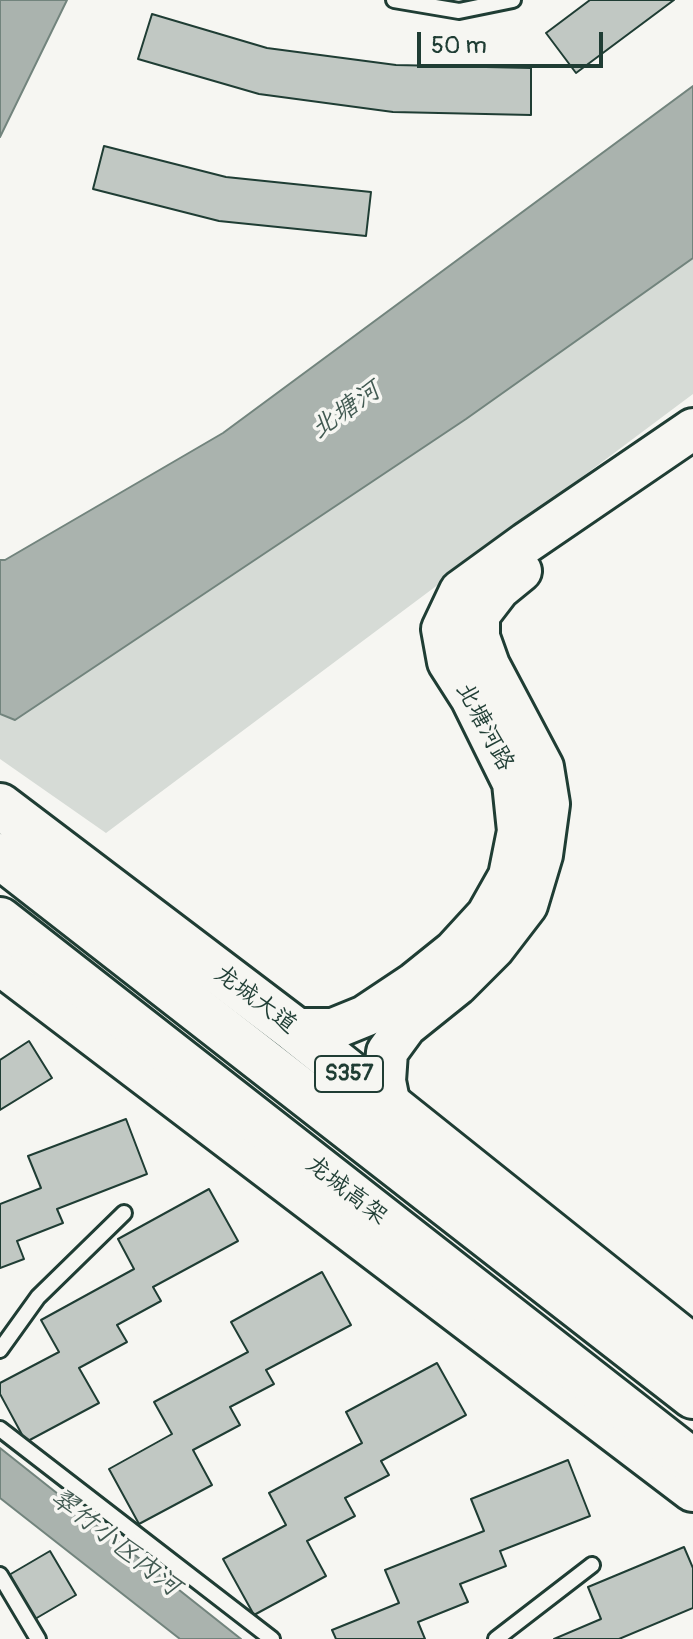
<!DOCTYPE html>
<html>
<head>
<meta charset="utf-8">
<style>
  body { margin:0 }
  #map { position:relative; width:693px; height:1639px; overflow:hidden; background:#f6f6f2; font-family:Pangolin,sans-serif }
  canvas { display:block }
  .scale { position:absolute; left:417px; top:32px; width:186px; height:36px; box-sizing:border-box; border:4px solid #1f3d34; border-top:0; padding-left:10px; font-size:24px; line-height:28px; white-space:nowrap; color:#1f3d34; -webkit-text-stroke:6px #f6f6f2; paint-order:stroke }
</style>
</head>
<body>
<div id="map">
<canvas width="693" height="1639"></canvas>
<div class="scale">50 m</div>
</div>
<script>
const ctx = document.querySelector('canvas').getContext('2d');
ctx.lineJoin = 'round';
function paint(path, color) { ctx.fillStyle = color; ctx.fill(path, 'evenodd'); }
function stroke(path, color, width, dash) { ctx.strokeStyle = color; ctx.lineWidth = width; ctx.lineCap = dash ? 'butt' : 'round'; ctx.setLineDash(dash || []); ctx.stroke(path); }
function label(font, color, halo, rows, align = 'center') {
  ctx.font = font + ' Pangolin,"LXGW WenKai TC",sans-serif'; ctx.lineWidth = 7; ctx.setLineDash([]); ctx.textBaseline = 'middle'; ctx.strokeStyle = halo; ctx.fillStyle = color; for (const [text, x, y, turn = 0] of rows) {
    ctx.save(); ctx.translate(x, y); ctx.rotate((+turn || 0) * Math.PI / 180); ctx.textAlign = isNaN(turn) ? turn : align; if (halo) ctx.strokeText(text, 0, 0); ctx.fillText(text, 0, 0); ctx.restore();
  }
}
const green = new Path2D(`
  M693,258V394L106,833L0,759V714L15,720L466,419Z`);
const water = new Path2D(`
  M0,0H67L0,137Z
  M693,86V258L466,419L15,720L0,714V560H5L223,433Z
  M0,1448L241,1639H180L0,1498Z`);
const building = new Path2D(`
  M590,0H674L576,73L546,33Z
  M152,14L267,48L396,65L531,68V115L393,112L259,94L138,59Z
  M104,146L226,177L371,192L366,236L219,221L93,189Z
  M29,1041L52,1078L0,1110V1060Z
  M126,1119L147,1174L57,1209L63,1223L17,1241L24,1259L0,1268V1204L41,1188L28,1156Z
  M209,1189L238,1241L153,1287L161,1301L117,1325L127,1342L79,1368L99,1403L26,1442L0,1394V1383L59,1352L41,1320L134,1269L118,1239Z
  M322,1272L351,1325L266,1370L274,1384L230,1407L240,1425L193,1450L212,1485L139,1524L109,1469L172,1434L154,1402L248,1352L231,1322Z
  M437,1363L466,1415L381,1461L389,1475L345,1498L355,1516L307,1541L326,1576L254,1615L223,1559L286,1525L269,1493L362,1443L346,1412Z
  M568,1460L590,1516L500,1551L506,1566L460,1584L468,1602L418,1622L425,1639H336L332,1630L399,1603L385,1570L484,1531L471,1499Z
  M684,1547L693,1568V1608L619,1639H554L601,1619L588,1587Z
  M50,1551L76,1595L35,1619L9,1575Z`);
const service = new Path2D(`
  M394,0L459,11L513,0
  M0,1350L38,1297L124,1213
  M0,1429L272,1639
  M0,1575L38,1639
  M496,1639L592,1565`);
const secondary = new Path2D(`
  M294,1029H333L365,1016L413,984L454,951L487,915L509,876L518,831L513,783L471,698L448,662L442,629L460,591L526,543L693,429
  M390,1106L385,1081L387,1052L406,1026L457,985L494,948L527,905L542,855L549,804L543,767L489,665L479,637V615L499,589L521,571`);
const primary = new Path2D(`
  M0,806L294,1029L693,1348
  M0,962L693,1489`);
const trunk = new Path2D(`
  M0,856L693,1396
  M0,920L693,1462`);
const shields = [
  [349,1074,68]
];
const shieldNames = [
  ["S357",349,1074]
];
const streetNames = [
  ["北塘河路",484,727,62],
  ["龙城大道",255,1000,37],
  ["龙城高架",346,1191,38]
];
const waterNames = [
  ["北塘河",346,411,-35],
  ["翠竹小区内河",115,1543,38]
];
paint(green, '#d6dbd6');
paint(water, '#aab3ae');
stroke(water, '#72847d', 2);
paint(building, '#c1c8c3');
stroke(building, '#1f3d34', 2);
stroke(service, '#1f3d34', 20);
stroke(secondary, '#1f3d34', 46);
stroke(primary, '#1f3d34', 50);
stroke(trunk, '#1f3d34', 50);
stroke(service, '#f6f6f2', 14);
stroke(secondary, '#f6f6f2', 40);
stroke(primary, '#f6f6f2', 44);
stroke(trunk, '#f6f6f2', 44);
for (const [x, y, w] of shields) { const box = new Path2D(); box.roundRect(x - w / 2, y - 18, w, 36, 6); ctx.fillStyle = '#f6f6f2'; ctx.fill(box); stroke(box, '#1f3d34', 2); }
label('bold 22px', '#1f3d34', null, shieldNames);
label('24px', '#1f3d34', '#f6f6f2', streetNames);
label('italic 26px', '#425a52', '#f6f6f2', waterNames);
</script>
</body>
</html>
